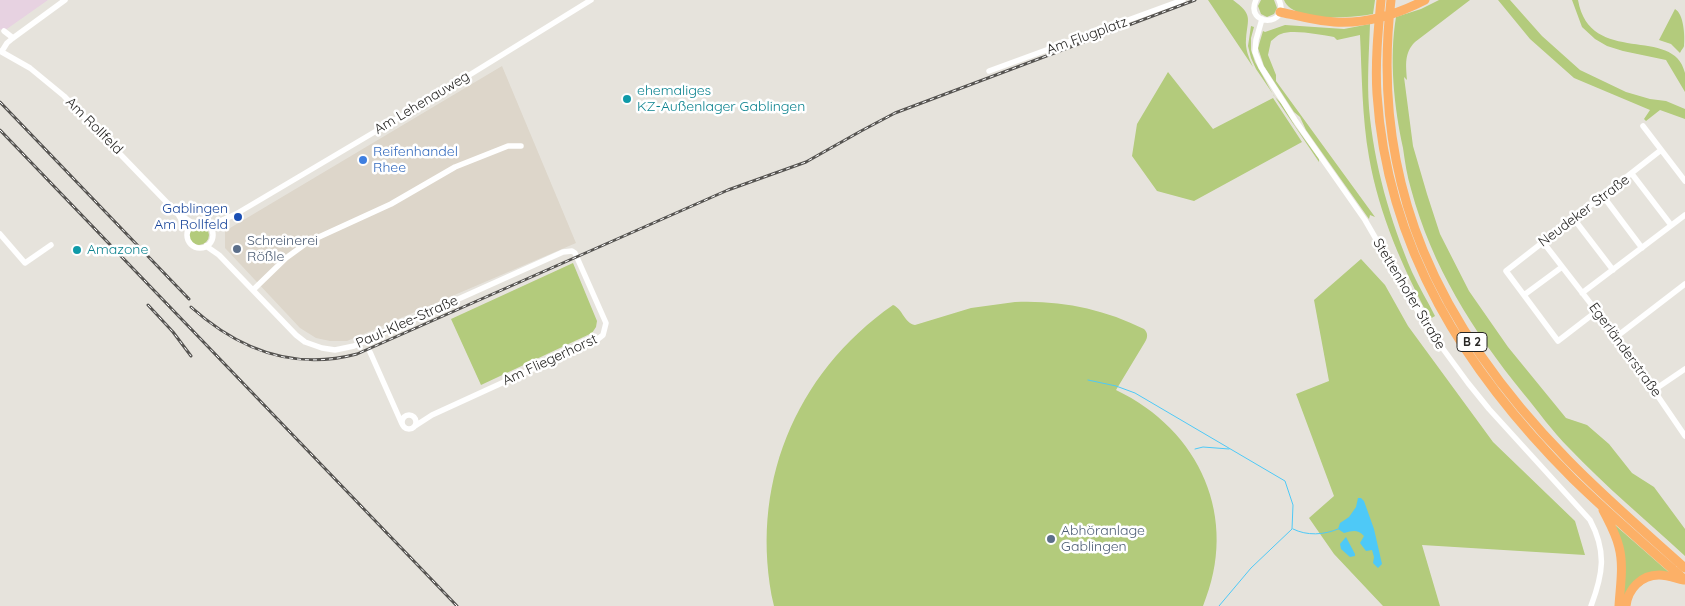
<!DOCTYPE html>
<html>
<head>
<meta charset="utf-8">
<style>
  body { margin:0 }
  canvas { display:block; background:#e6e3dc }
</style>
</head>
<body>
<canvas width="1685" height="606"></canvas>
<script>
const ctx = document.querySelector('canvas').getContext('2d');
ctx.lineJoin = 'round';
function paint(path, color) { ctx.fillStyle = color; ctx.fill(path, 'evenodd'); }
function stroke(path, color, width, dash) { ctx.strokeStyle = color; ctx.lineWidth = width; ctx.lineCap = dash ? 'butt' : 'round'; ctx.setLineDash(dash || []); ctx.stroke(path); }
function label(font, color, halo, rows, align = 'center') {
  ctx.font = font + ' Quicksand,sans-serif'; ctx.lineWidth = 5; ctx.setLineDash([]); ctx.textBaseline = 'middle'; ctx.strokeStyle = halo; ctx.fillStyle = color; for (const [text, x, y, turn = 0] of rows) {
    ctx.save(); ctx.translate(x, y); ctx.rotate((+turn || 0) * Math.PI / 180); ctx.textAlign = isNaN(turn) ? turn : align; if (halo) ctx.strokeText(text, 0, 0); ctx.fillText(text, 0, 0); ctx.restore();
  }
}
const built = new Path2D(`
  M502,66L576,243L347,341H330L316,338L300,328L225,248V231Z`);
const industrial = new Path2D(`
  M0,0H48L4,31L0,29Z`);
const green = new Path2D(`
  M1208,0H1233C1253,15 1248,17 1246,39C1245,49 1249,58 1253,67Z
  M1261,0H1274L1277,8L1274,14L1267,17L1261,14L1258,6Z
  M1284,0H1375L1373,14C1353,18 1293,23 1284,0Z
  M1439,0H1470L1415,42C1404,53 1406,65 1407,80L1404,77L1413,146L1427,194L1440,234L1469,291L1508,347L1566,418L1587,425L1609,444L1632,473L1654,487L1685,529V556C1646,520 1605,486 1569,448C1552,431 1538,411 1523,393C1473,331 1432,267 1411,189C1407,176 1405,162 1403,148C1394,106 1389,59 1396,17L1421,9Z
  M1498,0H1510L1542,36L1580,70L1626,92L1650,99L1666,101L1685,109V119L1660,110L1646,121L1644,119L1650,110L1574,78L1530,39Z
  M1572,0H1578C1590,68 1674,24 1685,73C1685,79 1685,86 1685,92L1666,60L1623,51L1607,46L1595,39L1582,27Z
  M1675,9C1684,14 1685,36 1684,46C1684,47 1680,52 1680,53L1671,44L1659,40Z
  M1370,24C1369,52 1367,80 1369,108C1374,165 1390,220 1412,272C1419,287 1428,302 1435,316L1430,319C1403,268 1379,215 1369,157C1362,117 1362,76 1360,35L1337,40L1334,37C1321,35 1293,29 1281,34C1277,35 1274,39 1271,41L1268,55L1276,75V81L1375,217L1370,215L1369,219L1306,130L1300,117L1294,112L1264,66L1258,48L1263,31L1265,32L1285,25L1344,29Z
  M1251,26L1254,27L1251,38V50L1255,62L1274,96L1281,103L1295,126L1319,159V162L1256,69L1251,58L1248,46Z
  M1168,72L1213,129L1273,98L1302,142L1194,201L1157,191L1132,156L1137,124Z
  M189 235a10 10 0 1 1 20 0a10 10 0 1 1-20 0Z
  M1361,259L1385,285L1408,326L1493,442L1575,521L1585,555L1422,545L1440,606H1383L1334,554L1309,518L1334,496L1296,394L1329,381L1314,300Z
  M573,263L597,321L596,327L592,333L481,385L451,319Z
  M1015,302C1060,300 1104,309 1144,329C1148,333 1148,337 1145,342L1116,390C1200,430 1240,518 1203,606H774C748,488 794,374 893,305C903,309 904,323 915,325L971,308Z
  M1615,525L1672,575L1656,573L1624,600Z`);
const water = new Path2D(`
  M1358,498H1361L1364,501L1374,529L1382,564L1378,568L1373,563L1374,557L1372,550L1366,551L1360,543L1364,536C1357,529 1353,531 1344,533L1338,529L1340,523L1349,517L1356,507Z
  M1346,537L1355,554V556L1350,557L1341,549L1340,544Z`);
const stream = new Path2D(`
  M1088,380L1116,386L1135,393L1285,481L1293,505L1292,529L1251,568L1219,606
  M1195,449L1203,447L1229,449
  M1293,529C1307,536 1324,535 1338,529`);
const minor = new Path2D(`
  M1256,0C1244,27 1291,27 1279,0
  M1262,19L1256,40L1255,52L1261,67L1295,120L1365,220L1427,327L1468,383L1489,409L1590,520C1607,552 1603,574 1591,606
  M4,31L13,38
  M0,51L30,68L64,96L178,214L188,231
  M2,51L7,43L13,38L65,0
  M989,71L1183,0
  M1643,126L1685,181
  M1632,174L1671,225
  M1603,196L1642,248
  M179,214L194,224
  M1574,219L1613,270
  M187 235a13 13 0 1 1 26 0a13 13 0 1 1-26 0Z
  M209,226L236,214L437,95L591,0
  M0,234L25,263L51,245
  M1543,242L1625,348L1685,436
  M206,246L219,255L296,335L305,342L322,348L335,350L354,346L563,252L572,251L575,253L606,323L603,335L598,339L432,415L415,426
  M253,290L286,258L308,242L391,204L455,167L508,146H521
  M1582,293L1685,215
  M1524,295L1562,267
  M1597,311L1558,341L1506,271L1661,150
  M1616,337L1685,284
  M370,352L402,424
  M1654,390L1685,369
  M402 422a7 7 0 1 1 14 0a7 7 0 1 1-14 0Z`);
const highway = new Path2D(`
  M1381,0C1378,31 1375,63 1377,94C1387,249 1466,372 1573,479C1609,514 1647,547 1685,580
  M1391,0C1369,186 1440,329 1568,460C1605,498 1645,532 1685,568
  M1280,12C1298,16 1316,21 1334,22C1365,24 1398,14 1425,0
  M1603,510C1609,522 1616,534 1619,547C1624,566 1620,587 1619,606
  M1626,606C1628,589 1641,575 1659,575C1667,575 1675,578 1683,580`);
const rail = new Path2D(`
  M0,102L189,299
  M0,130L457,606
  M148,305L173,332L191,356
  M191,307C239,350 293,371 357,354L728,190L806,162L861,131L895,113L1195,0`);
const markers = [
  [627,99,5,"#0f9aa8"],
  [363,160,5,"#3f7fe0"],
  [238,217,5,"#1a4fb4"],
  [237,249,5,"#5c6f8a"],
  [77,250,5,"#0f9aa8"],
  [1051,539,5,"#5c6f8a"]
];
const shields = [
  [1472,342,30]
];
const shieldNames = [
  ["B 2",1472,342]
];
const streetNames = [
  ["Am Flugplatz",1087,36,-20],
  ["Am Lehenauweg",422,103,-31],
  ["Am Rollfeld",94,126,45],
  ["Neudeker Straße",1584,211,-37],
  ["Stettenhofer Straße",1409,294,59],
  ["Paul-Klee-Straße",407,322,-24],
  ["Egerländerstraße",1625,350,54],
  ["Am Fliegerhorst",550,360,-25]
];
const cultureNames = [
  ["ehemaliges",637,91],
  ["KZ-Außenlager Gablingen",637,107],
  ["Amazone",87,250]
];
const shopNames = [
  ["Reifenhandel",373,152],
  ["Rhee",373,168]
];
const transitNames = [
  ["Gablingen",228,209],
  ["Am Rollfeld",228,225]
];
const serviceNames = [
  ["Schreinerei",247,241],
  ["Rößle",247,257],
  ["Abhöranlage",1061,531],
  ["Gablingen",1061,547]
];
paint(built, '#ddd6ca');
paint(industrial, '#e7d2e1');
paint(green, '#b3cb7c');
paint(water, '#4ec9f7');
stroke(stream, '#4ec9f7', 1);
stroke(minor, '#fff', 5.5);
stroke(highway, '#fcb067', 9);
stroke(rail, '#565451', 3);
stroke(rail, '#fff', 1, [4]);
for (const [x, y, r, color] of markers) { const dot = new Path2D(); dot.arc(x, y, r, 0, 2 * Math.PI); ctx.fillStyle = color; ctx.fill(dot); stroke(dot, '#fff', 2); }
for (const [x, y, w] of shields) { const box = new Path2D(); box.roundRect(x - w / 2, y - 9.5, w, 19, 4); ctx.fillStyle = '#fff'; ctx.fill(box); stroke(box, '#272624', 1); }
label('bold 12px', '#272624', null, shieldNames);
label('14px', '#272624', '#fff', streetNames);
label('14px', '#0d838f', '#fff', cultureNames, 'left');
label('14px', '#366cbe', '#fff', shopNames, 'left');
label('14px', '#164399', '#fff', transitNames, 'right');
label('14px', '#4e5e75', '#fff', serviceNames, 'left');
</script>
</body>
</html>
